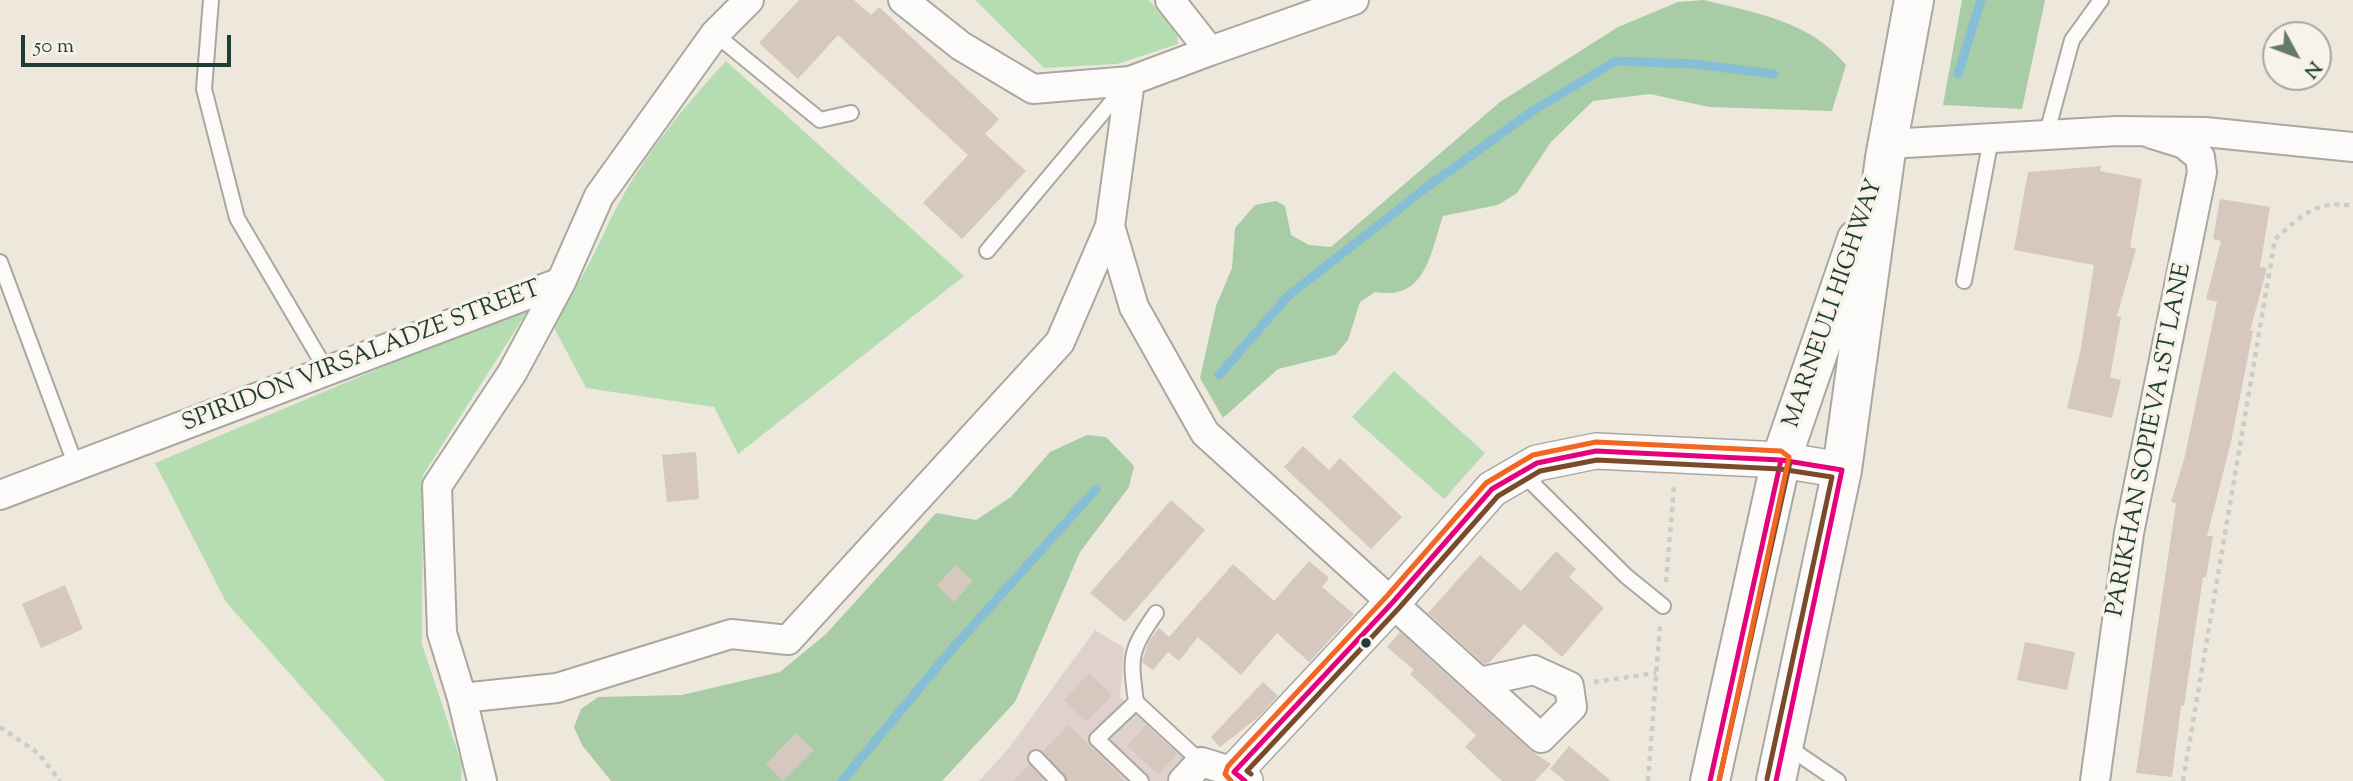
<!DOCTYPE html>
<html>
<head>
<meta charset="utf-8">
<style>
  body { margin:0 }
  #map { position:relative; width:2353px; height:781px; overflow:hidden; background:#eee7dc; font-family:"Sorts Mill Goudy",serif }
  canvas { display:block }
  .north { position:absolute; left:2262px; top:21px; width:70px; height:70px; box-sizing:border-box; background:#f7f3e8; border:2px solid #a1aaa0; border-radius:50%; rotate:131deg; font-size:19px; font-weight:700; line-height:28px; text-align:center; color:#1f3d34 }
  .north::after { content:''; display:block; margin:auto; width:24px; height:32px; background:#67786f; clip-path:polygon(50% 0,100% 100%,50% 72%,0 100%) }
  .scale { position:absolute; left:21px; top:35px; width:210px; height:32px; box-sizing:border-box; border:4px solid #1f3d34; border-top:0; padding-left:9px; font-size:21px; line-height:24px; white-space:nowrap; color:#1f3d34; -webkit-text-stroke:5px #f7f3e8; paint-order:stroke }
</style>
</head>
<body>
<div id="map">
<canvas width="2353" height="781"></canvas>
<div class="north">N</div>
<div class="scale">50 m</div>
</div>
<script>
const ctx = document.querySelector('canvas').getContext('2d');
ctx.lineJoin = 'round';
function paint(path, color) { ctx.fillStyle = color; ctx.fill(path, 'evenodd'); }
function stroke(path, color, width, dash) { ctx.strokeStyle = color; ctx.lineWidth = width; ctx.lineCap = dash ? 'butt' : 'round'; ctx.setLineDash(dash || []); ctx.stroke(path); }
function label(font, color, halo, rows, align = 'center') {
  ctx.font = font + ' "Sorts Mill Goudy",serif'; ctx.lineWidth = 7; ctx.setLineDash([]); ctx.textBaseline = 'middle'; ctx.strokeStyle = halo; ctx.fillStyle = color; for (const [text, x, y, turn = 0] of rows) {
    ctx.save(); ctx.translate(x, y); ctx.rotate((+turn || 0) * Math.PI / 180); ctx.textAlign = isNaN(turn) ? turn : align; if (halo) ctx.strokeText(text, 0, 0); ctx.fillText(text, 0, 0); ctx.restore();
  }
}
const industrial = new Path2D(`
  M1095,630L1124,648L1120,697L1192,761L1173,781H979L1009,748Z`);
const green = new Path2D(`
  M975,0H1148L1176,27L1178,44L1117,64L1044,68Z
  M726,61L964,276L738,454L714,407L586,388L550,320C583,288 598,241 620,201C649,149 686,104 726,61Z
  M532,304L423,475L422,644L462,765L461,781H385L226,602L155,463Z
  M1394,371L1485,453L1444,499L1352,417Z`);
const forest = new Path2D(`
  M1704,0C1756,13 1810,21 1846,65L1832,111L1709,107L1650,94L1593,101L1551,142L1517,193L1498,205L1443,216C1430,254 1426,301 1375,292L1360,302L1348,340L1335,355L1278,369L1223,418L1200,378L1216,306L1232,268L1235,228L1255,205L1276,201L1285,206L1291,235L1309,245L1331,247L1500,102L1618,27L1678,2Z
  M1962,0H2045L2022,109L1943,105Z
  M1087,435L1106,437L1134,466L1129,487L1080,552L1015,702L942,781H611L582,745L574,727L581,709L598,697L682,695L780,672L826,634L936,513L976,520L1011,497L1050,452Z`);
const stream = new Path2D(`
  M1958,74L1981,0
  M1219,375L1288,296L1427,187L1534,110L1616,61L1693,64L1774,74
  M842,781L952,649L1096,489`);
const building = new Path2D(`
  M799,0H854L871,15L879,7L999,119L985,134L1026,171L962,239L923,203L968,155L838,35L798,79L759,43Z
  M2101,166L2100,171L2142,179L2130,247L2136,249L2117,316L2121,317L2110,377L2121,380L2112,418L2067,408L2081,348L2094,265L2014,250L2028,172Z
  M2220,199L2270,207L2260,267L2267,268L2250,331H2253L2231,442L2207,536H2213L2206,577H2203L2184,706H2181L2172,777L2136,773L2176,503L2171,502L2184,460L2217,302L2206,299L2221,241L2213,239Z
  M1303,446L1329,470L1340,458L1402,517L1371,549L1284,467Z
  M696,452L699,499L667,502L662,455Z
  M1171,500L1205,530L1125,622L1090,593Z
  M1556,551L1576,569L1569,577L1604,608L1562,657L1524,624L1489,663L1484,664L1428,613L1480,555L1521,591Z
  M1309,561L1329,578L1322,587L1354,614L1309,662L1277,633L1241,675L1198,637L1179,661L1168,652L1153,670L1142,662L1149,641L1159,628L1169,637L1233,564L1274,601Z
  M956,565L973,581L954,602L937,585Z
  M65,585L83,629L41,648L22,604Z
  M1400,632L1530,750L1551,764L1535,781H1502L1465,747L1476,735L1410,674L1414,670L1387,647Z
  M2025,642L2075,652L2067,690L2017,680Z
  M1089,673L1112,695L1086,722L1064,700Z
  M1263,682L1278,696L1256,719L1220,747L1211,737Z
  M1069,725L1125,781H1067L1043,751Z
  M1146,725L1177,754L1158,774L1127,746Z
  M796,733L814,750L783,781L766,764Z
  M1569,746L1611,781H1565L1550,769Z
  M1029,765L1045,781H1013Z`);
const path = new Path2D(`
  M1666,582L1674,486
  M1594,682L1656,673
  M0,727L38,753L60,781
  M1648,781L1660,625
  M2183,781L2275,239C2302,216 2316,199 2353,206`);
const service = new Path2D(`
  M211,0L204,89L237,218L327,371
  M715,34L820,120L851,113
  M2046,136L2072,40L2101,0
  M987,251L1125,86
  M0,262L76,466
  M1964,281L1991,139
  M1522,473L1626,576L1663,606
  M1136,702C1130,656 1129,652 1156,613
  M1785,745L1838,781
  M1036,758L1058,781
  M1141,781L1097,739L1136,702L1201,762`);
const minor = new Path2D(`
  M903,0L961,46L1033,89L1130,81L1210,51
  M1170,0L1210,51L1354,0
  M1888,144L2117,131L2205,132L2353,147
  M1110,226L1134,307L1205,433L1541,738L1572,707L1569,686L1534,670L1480,682
  M0,495L561,282
  M462,698L557,688L731,634L788,640L1060,342L1110,226L1130,81
  M482,781L462,698L442,633L437,486L512,373L561,282L599,196L715,34L749,0
  M1183,781L1201,762L1234,772
  M2095,781L2129,533L2202,172L2200,157L2184,144L2149,133`);
const tertiary = new Path2D(`
  M1245,781L1234,772L1393,602L1492,489L1537,463L1596,451L1781,460L1842,470`);
const trunk = new Path2D(`
  M1710,781L1781,460L1857,239
  M1776,781L1842,470L1885,158L1914,0`);
const bus1 = new Path2D(`
  M1245,781L1234,772L1393,602L1492,489L1537,463L1596,451L1781,460L1842,470L1776,781
  M1710,781L1781,460`);
const bus2 = new Path2D(`
  M1251,774L1247,771L1399,608L1498,496L1540,471L1597,460L1780,469L1832,477L1767,779
  M1719,781L1790,462`);
const bus3 = new Path2D(`
  M1231,781L1225,774L1228,766L1387,596L1486,483L1533,455L1596,442L1781,451L1789,457L1719,781`);
const markers = [
  [1366,643,6,"#1f3d34"]
];
const streetNames = [
  ["MARNEULI HIGHWAY",1835,304,-71],
  ["SPIRIDON VIRSALADZE STREET",362,358,-21],
  ["PARIKHAN SOPIEVA 1ST LANE",2151,440,-79]
];
paint(industrial, '#dfd1cc');
paint(green, '#b6dcb2');
paint(forest, '#a8cca6');
stroke(stream, '#86bed6', 9);
paint(building, '#d6c8be');
stroke(service, '#a8a8a1', 18);
stroke(minor, '#a8a8a1', 32);
stroke(tertiary, '#a8a8a1', 38);
stroke(trunk, '#a8a8a1', 42);
stroke(path, '#cbccc8', 4.5, [5, 5]);
stroke(service, '#fcfbfa', 14);
stroke(minor, '#fcfbfa', 28);
stroke(tertiary, '#fcfbfa', 35);
stroke(trunk, '#fcfbfa', 38);
stroke(bus1, '#e5007d', 5);
stroke(bus2, '#7a4b2a', 5);
stroke(bus3, '#f26522', 5);
for (const [x, y, r, color] of markers) { const dot = new Path2D(); dot.arc(x, y, r, 0, 2 * Math.PI); ctx.fillStyle = color; ctx.fill(dot); stroke(dot, '#f7f3e8', 2.5); }
label('24px', '#1f3d34', '#f7f3e8', streetNames);
</script>
</body>
</html>
